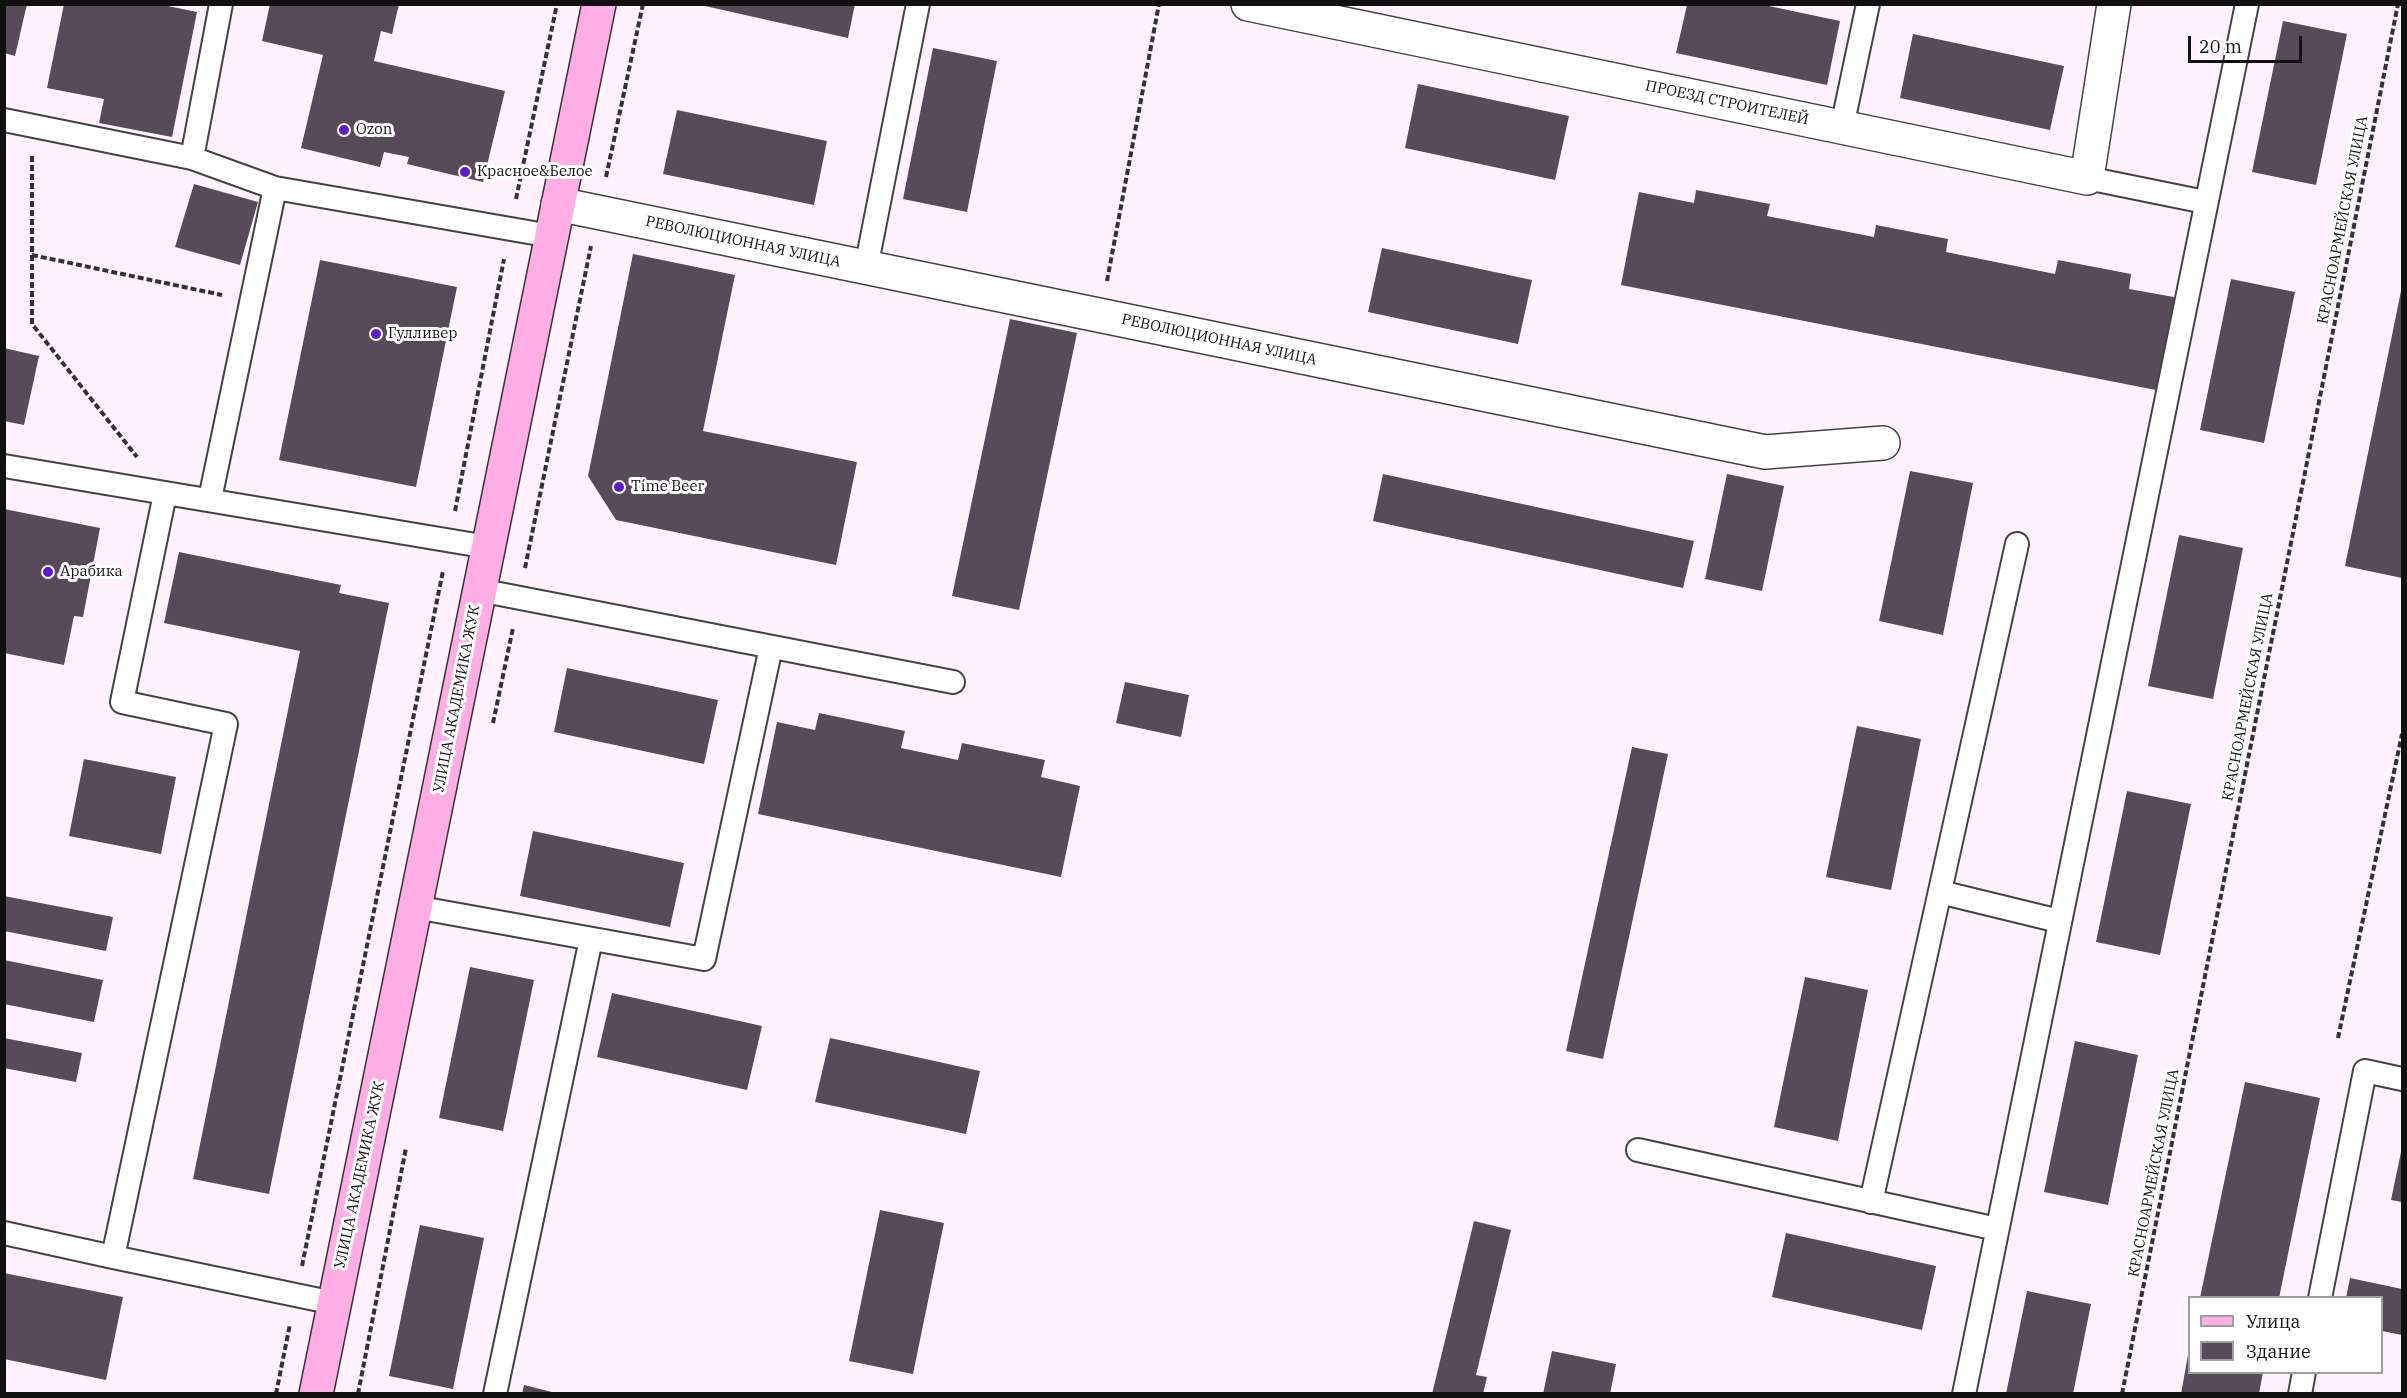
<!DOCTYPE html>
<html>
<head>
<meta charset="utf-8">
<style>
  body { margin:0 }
  #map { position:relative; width:2407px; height:1398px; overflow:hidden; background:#fff2fc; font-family:"IBM Plex Serif",serif }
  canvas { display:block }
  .frame { position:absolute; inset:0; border:6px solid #101010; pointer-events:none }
  .legend { position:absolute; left:2188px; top:1296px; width:195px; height:78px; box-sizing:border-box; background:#fff; border:2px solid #9f9f9f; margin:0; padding:8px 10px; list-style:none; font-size:18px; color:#101010 }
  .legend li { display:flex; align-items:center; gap:12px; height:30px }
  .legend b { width:30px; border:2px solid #9f9f9f }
  .scale { position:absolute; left:2188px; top:36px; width:114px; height:27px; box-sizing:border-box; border:3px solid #101010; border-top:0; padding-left:8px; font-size:18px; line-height:21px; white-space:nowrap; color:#101010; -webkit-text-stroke:4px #fff; paint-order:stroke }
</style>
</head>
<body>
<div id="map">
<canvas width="2407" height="1398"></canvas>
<div class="frame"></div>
<ul class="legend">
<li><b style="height:8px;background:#ffade5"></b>Улица</li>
<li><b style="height:16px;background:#574b5a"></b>Здание</li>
</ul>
<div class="scale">20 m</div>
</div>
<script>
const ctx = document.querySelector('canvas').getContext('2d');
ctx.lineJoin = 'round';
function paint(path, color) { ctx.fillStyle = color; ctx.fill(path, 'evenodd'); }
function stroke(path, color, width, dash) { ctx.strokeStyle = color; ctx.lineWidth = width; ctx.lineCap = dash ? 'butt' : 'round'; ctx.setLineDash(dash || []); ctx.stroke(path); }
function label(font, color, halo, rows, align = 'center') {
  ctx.font = font + ' "IBM Plex Serif",serif'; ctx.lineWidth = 6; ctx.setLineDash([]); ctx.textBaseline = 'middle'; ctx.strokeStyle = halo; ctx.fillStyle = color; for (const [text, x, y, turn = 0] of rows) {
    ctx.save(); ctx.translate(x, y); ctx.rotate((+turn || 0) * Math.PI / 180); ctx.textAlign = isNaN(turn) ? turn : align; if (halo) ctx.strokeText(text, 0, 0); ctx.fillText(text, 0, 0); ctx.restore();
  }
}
const building = new Path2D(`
  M4,4H27L15,56L4,53Z
  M64,4H158L197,12L172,137L99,123L104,99L47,88Z
  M270,4H399L392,34L381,31L374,61L505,91L483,182L407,164L409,157L384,152L380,167L301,148L323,55L262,41Z
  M696,4H855L848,38Z
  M1687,5H1764L1840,21L1827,85L1676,53Z
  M2283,21L2347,34L2316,185L2252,172Z
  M1913,34L2064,66L2050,130L1900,98Z
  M933,48L997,61L967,212L903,199Z
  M1418,84L1569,116L1555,180L1405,148Z
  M677,110L827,141L814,205L663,174Z
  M194,184L258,202L240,265L175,247Z
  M1696,190L1770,204L1767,216L1874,237L1876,225L1948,239L1946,252L2055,274L2058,260L2131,274L2129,289L2185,299L2166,392L1621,285L1639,192L1694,203Z
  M1382,248L1532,280L1518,344L1368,312Z
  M633,254L735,275L703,431L857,462L836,565L616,520L588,476Z
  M320,260L457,287L416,487L279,460Z
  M2231,279L2295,292L2264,443L2200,430Z
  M2401,291H2402V578L2345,566Z
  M1010,319L1077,333L1019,610L952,596Z
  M4,348L39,356L24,425L4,421Z
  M1910,471L1973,483L1943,635L1879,621Z
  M1383,474L1694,541L1683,588L1373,521Z
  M1727,474L1784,486L1762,591L1705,579Z
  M4,509L100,528L83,617L74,616L64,665L4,653Z
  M2179,535L2243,548L2213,699L2148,686Z
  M179,552L341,585L339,593L389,603L269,1194L193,1179L300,651L164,623Z
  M567,668L718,700L704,764L554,732Z
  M1125,682L1189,695L1181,737L1116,723Z
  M819,713L905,731L901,748L958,760L962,743L1045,760L1041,777L1080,786L1061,877L758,814L777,722L815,730Z
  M1857,726L1921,739L1891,890L1826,877Z
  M1632,747L1668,754L1603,1059L1566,1051Z
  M84,759L176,777L161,854L69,836Z
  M2127,791L2191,804L2160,955L2096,942Z
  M533,831L684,863L670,927L520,896Z
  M4,896L113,917L106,951L4,931Z
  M4,960L103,980L94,1022L4,1004Z
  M470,967L534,980L503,1131L439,1118Z
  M1805,977L1868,990L1838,1141L1774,1127Z
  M612,993L762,1026L747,1090L597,1057Z
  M4,1038L82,1053L76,1082L4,1068Z
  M830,1038L980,1071L966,1134L815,1102Z
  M2075,1041L2138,1055L2108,1205L2044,1192Z
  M2245,1082L2320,1098L2279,1298H2200Z
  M2401,1152L2402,1153V1202L2391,1200Z
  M880,1210L944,1223L913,1374L849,1361Z
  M1474,1221L1511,1230L1476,1375L1487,1377L1483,1394H1432Z
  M420,1225L484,1238L453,1389L389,1376Z
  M1786,1233L1936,1266L1922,1330L1772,1297Z
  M4,1273L123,1297L106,1380L4,1359Z
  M2350,1278L2402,1289V1335L2382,1331V1298H2346Z
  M2027,1291L2091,1304L2073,1394H2006Z
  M1552,1351L1616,1364L1610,1394H1543Z
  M2188,1355L2190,1372H2263L2259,1394H2181Z
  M524,1385L556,1393V1394H522Z`);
const path = new Path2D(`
  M32,156V324L137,457
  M606,177L643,4
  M516,199L557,4
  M32,255L222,295
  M1107,281L1159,4
  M455,511L504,259
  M525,568L591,246
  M493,723L513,628
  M2338,1038L2402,734
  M302,1266L443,571
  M276,1394L290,1324
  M358,1394L406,1148
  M2122,1394L2398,4`);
const lane = new Path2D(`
  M4,120L192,158L275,188L551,236
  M1842,127L1868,4
  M192,158L221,4
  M2087,178L2205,202
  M866,268L918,4
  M4,466L488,547
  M165,494L122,702L226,724L113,1257L334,1303
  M210,499L275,188
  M479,590L953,682
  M1940,892L2059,921
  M415,907L704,959L771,647
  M1638,1150L1997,1229
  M1871,1202L2017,544
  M4,1233L113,1257
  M2320,1298L2365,1071L2402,1079
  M495,1394L591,939
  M1964,1394L2247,4
  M2300,1394L2304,1372`);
const street = new Path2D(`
  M1248,4L2087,178L2114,4
  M558,204L1765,452L1883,443`);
const secondary = new Path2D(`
  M316,1394L599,4`);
const markers = [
  [344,130,6,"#5f19ce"],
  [465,172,6,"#5f19ce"],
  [376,334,6,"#5f19ce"],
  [619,487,6,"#5f19ce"],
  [48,572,6,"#5f19ce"]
];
const streetNames = [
  ["ПРОЕЗД СТРОИТЕЛЕЙ",1727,103,12],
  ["КРАСНОАРМЕЙСКАЯ УЛИЦА",2343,220,-79],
  ["РЕВОЛЮЦИОННАЯ УЛИЦА",743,242,12],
  ["РЕВОЛЮЦИОННАЯ УЛИЦА",1219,340,12],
  ["КРАСНОАРМЕЙСКАЯ УЛИЦА",2248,697,-79],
  ["УЛИЦА АКАДЕМИКА ЖУК",457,699,-79],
  ["КРАСНОАРМЕЙСКАЯ УЛИЦА",2154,1173,-79],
  ["УЛИЦА АКАДЕМИКА ЖУК",360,1175,-78]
];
const poiNames = [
  ["Ozon",356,130],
  ["Красное&Белое",477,172],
  ["Гулливер",388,334],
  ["Time Beer",631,487],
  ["Арабика",60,572]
];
paint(building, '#574b5a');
stroke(lane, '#434343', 26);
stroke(street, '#434343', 36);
stroke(secondary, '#323232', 36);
stroke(path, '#323232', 4, [6, 3]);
stroke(lane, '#fff', 22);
stroke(street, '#fff', 33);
stroke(secondary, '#ffade5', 33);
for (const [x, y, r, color] of markers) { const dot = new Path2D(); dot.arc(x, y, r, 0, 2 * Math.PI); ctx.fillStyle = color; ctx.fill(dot); stroke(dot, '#fff', 2); }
label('15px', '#101010', '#fff', streetNames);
label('15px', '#101010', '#fff', poiNames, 'left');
</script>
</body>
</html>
